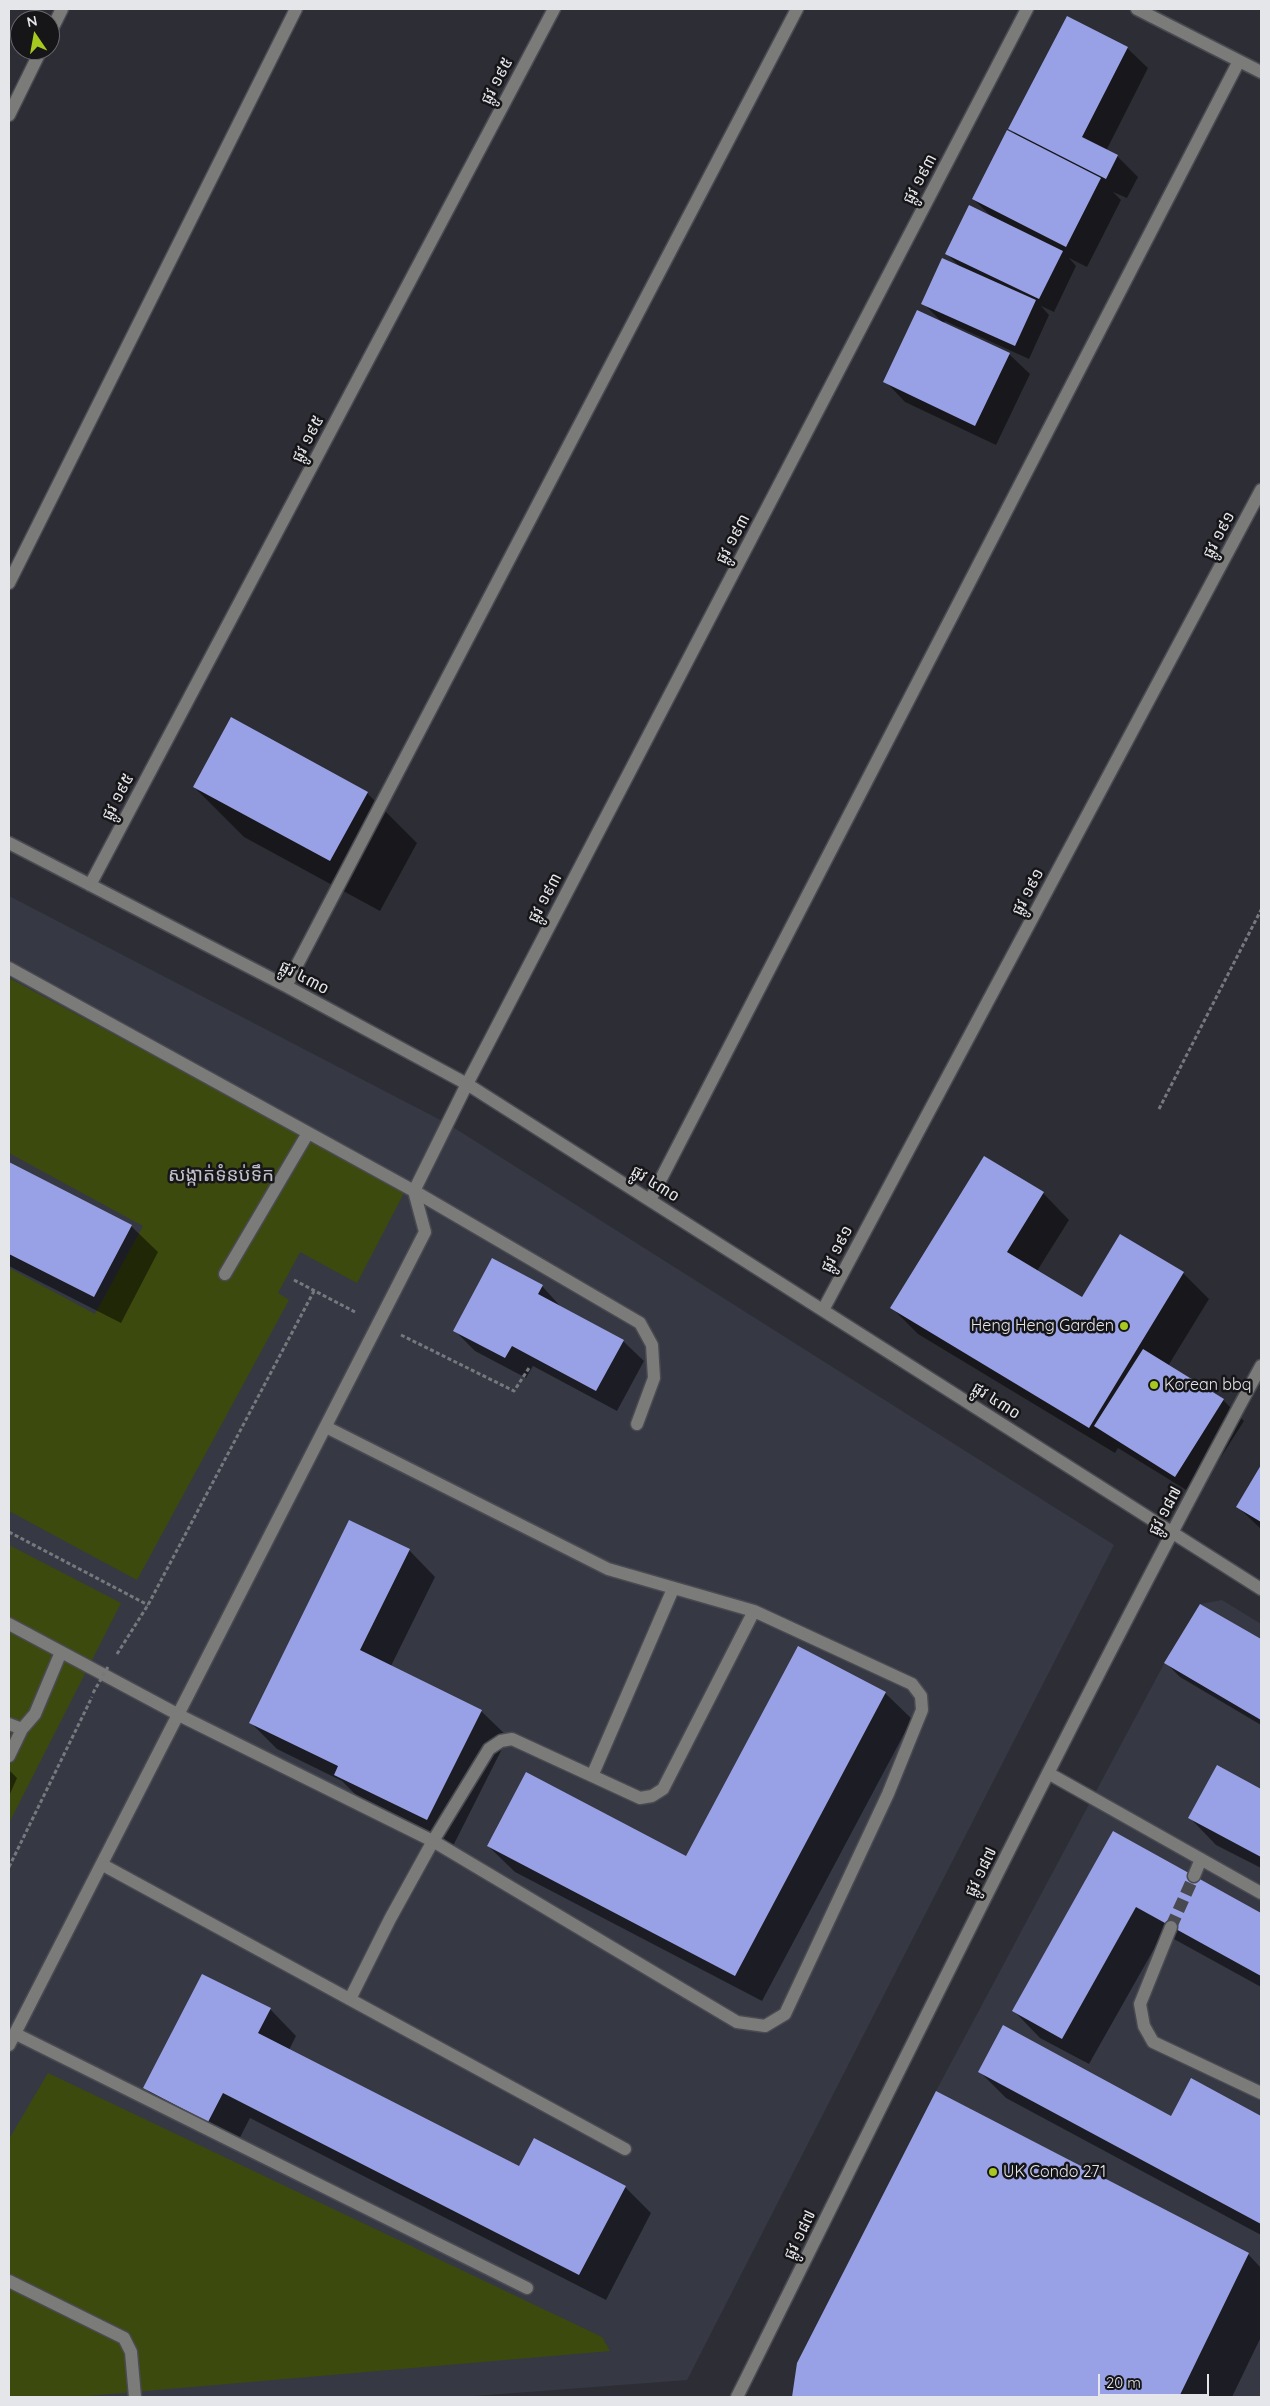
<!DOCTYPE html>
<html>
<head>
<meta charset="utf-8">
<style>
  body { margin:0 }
  #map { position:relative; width:1270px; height:2406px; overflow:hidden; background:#2d2e35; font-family:Quicksand,sans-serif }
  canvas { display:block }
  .frame { position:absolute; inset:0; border:10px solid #e5e6ea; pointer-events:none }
  .north { position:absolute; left:10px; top:10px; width:50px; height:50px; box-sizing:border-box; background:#161619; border:1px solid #69696d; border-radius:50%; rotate:348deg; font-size:14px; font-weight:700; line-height:20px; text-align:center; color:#e5e6ea }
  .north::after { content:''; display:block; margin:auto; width:18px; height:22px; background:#a7c81e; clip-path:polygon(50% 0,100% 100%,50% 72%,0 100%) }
  .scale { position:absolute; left:1098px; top:2374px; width:111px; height:22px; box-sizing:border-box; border:2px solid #e5e6ea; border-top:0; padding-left:6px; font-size:15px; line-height:18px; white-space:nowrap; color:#e5e6ea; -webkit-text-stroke:4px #161619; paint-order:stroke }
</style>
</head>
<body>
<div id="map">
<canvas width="1270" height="2406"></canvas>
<div class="frame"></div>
<div class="north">N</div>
<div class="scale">20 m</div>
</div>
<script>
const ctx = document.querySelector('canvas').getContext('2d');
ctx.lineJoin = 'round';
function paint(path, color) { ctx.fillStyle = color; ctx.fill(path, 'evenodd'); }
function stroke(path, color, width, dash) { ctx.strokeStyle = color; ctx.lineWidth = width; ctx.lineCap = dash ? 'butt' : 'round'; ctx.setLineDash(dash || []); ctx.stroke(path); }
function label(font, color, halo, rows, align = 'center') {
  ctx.font = font + ' Quicksand,"Noto Sans Khmer",sans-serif'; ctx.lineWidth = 5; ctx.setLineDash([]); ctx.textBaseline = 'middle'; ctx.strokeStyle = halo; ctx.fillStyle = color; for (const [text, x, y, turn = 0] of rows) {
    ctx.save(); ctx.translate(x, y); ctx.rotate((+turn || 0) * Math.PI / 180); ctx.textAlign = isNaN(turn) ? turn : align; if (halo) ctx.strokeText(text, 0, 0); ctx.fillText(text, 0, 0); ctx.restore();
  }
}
const built = new Path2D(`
  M9,896L448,1124L1114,1545L687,2380L461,2397H9Z
  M1222,1600L1261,1624V2397H1179L1248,2254L936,2091L1164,1664L1200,1604Z`);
const green = new Path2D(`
  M9,978L405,1191L357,1283L300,1252L278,1293L289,1300L137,1580L9,1511V1268L95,1314L143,1226L9,1153Z
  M9,1545L121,1603L9,1823Z
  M48,2073L602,2337L610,2351L76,2397H9V2139Z`);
const shadow = new Path2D(`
  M1127,48L1148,68L1106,151L1117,156L1138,177L1127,198L1113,192L1121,200L1087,267L1069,258L1076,266L1054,312L1041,306L1049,315L1029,359L945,321L944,323L1009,354L1030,374L996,445L905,402L885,381L941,321L923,303L960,267L947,254L992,217L973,199L1017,136L1010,129Z
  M194,787L367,793L417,843L380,911L244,837Z
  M9,1164L131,1226L158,1252L121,1323L9,1266Z
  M1043,1193L1069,1220L1037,1271L1082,1298L1183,1273L1209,1299L1168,1366L1223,1400L1244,1421L1196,1496L1118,1448L1115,1453L918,1334L892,1308Z
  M542,1286L562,1308L623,1341L644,1361L617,1411L533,1366L526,1378L475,1351L455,1331Z
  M1261,1468V1529L1237,1506Z
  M409,1550L435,1577L391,1666L481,1711L508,1737L453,1846L362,1801L342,1781L277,1749L250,1722Z
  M1200,1605L1261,1641V1725L1180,1677L1166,1663Z
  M885,1693L912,1719L762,2001L515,1872L488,1846L686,1858Z
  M1217,1767L1261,1790V1868L1216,1845L1190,1818Z
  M9,1770L17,1778L9,1796Z
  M1113,1833L1261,1915V1987L1163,1933L1089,2064L1040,2038L1014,2011Z
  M270,2009L296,2036L289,2050L519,2168L625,2187L651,2213L606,2300L250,2118L235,2147L171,2115L145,2088Z
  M979,2071L1171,2117L1192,2080L1261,2117V2235L1006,2098Z
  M1248,2254L1261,2268V2337L1232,2397H793L798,2364Z`);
const building = new Path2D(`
  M1067,16L1128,47L1082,137L1118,155L1106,179L1008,129Z
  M1007,130L1101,178L1066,247L972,199Z
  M969,205L1063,251L1039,299L945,254Z
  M942,258L1036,300L1015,346L921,304Z
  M917,310L1010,353L975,426L883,382Z
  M231,717L368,792L330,861L193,787Z
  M984,1156L1044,1192L1007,1252L1082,1297L1120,1234L1184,1272L1089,1428L890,1308Z
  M9,1162L132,1225L94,1297L9,1254Z
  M492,1258L543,1285L538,1294L624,1340L596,1391L512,1346L505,1358L453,1331Z
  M1143,1349L1224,1399L1175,1477L1094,1426Z
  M1261,1465V1522L1236,1507Z
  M349,1520L410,1549L360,1650L482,1710L427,1820L334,1775L338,1766L249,1723Z
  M1200,1604L1261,1639V1720L1164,1663Z
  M798,1646L886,1692L735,1976L487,1846L526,1772L686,1856Z
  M1217,1765L1261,1789V1857L1188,1818Z
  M1113,1831L1261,1913V1976L1136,1907L1062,2039L1012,2011Z
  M202,1974L271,2008L258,2033L519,2166L534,2138L626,2186L579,2275L223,2093L208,2122L143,2088Z
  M1003,2025L1171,2116L1191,2078L1261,2116V2224L978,2072Z
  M936,2091L1249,2253L1179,2397H792L797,2363Z`);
const minorTunnel = new Path2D(`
  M1171,1927L1194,1876`);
const path = new Path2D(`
  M1159,1109L1261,910
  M294,1280L355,1312
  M401,1335L514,1391L529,1368
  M9,1532L148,1605
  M117,1654L148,1605L314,1291
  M9,1867L92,1697`);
const minor = new Path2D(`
  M1137,9L1261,72
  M50,33L62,9
  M9,115L41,50
  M9,583L296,9
  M9,843L286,986L467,1084L1261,1589
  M90,885L554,9
  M9,968L414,1191L640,1323L652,1345L654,1378L637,1424
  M286,986L797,9
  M650,1200L1239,61
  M225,1274L308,1133
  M823,1310L1261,490
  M326,1427L608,1569L754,1611L912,1684L921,1696L922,1710L888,1794L785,2014L765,2026L737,2022L433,1841L390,1919L350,1999
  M9,1624L179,1715L433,1841L489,1749L501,1741L512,1739L640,1798L652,1796L663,1789L754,1611
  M9,1724L22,1729L35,1714L61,1652
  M9,1756L22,1729
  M1048,1773L1261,1893
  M592,1776L673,1589
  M103,1865L625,2149
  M1194,1876L1201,1859
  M1171,1927L1140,2004L1144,2026L1153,2042L1261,2093
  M16,2034L527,2288
  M9,2045L425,1232L414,1191L467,1084L1027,9
  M9,2281L124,2338L131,2352L135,2397
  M737,2397C909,2052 1077,1705 1261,1366`);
const pathBridge = new Path2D(`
  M93,1693L108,1667`);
const markers = [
  [1124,1326,5,"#a7c81e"],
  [1154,1385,5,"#a7c81e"],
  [993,2172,5,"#a7c81e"]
];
const streetNames = [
  ["ផ្លូវ ១៩៥",497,81,-62],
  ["ផ្លូវ ១៩៣",920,179,-62],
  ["ផ្លូវ ១៩៥",308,439,-62],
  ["ផ្លូវ ១៩១",1219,535,-62],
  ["ផ្លូវ ១៩៣",733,539,-62],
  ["ផ្លូវ ១៩៥",118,797,-62],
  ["ផ្លូវ ១៩១",1028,892,-62],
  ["ផ្លូវ ១៩៣",545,898,-62],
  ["ផ្លូវ ៤៣០",304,978,28],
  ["ផ្លូវ ៤៣០",655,1184,32],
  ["ផ្លូវ ១៩១",837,1249,-62],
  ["ផ្លូវ ៤៣០",996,1401,33],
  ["ផ្លូវ ១៨៧",1165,1511,-62],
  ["ផ្លូវ ១៨៧",981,1872,-64],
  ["ផ្លូវ ១៨៧",800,2235,-64]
];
const poiNames = [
  ["Heng Heng Garden",1114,1326,"right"],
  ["Korean bbq",1164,1385],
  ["UK Condo 271",1003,2172]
];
const quarterNames = [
  ["សង្កាត់ទំនប់ទឹក",221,1175]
];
paint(built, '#363844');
paint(green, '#3d4a0d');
paint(shadow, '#0007');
paint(building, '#99a1e6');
stroke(minorTunnel, '#494a50', 12, [12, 6]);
stroke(minor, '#4a4b52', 15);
stroke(path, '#77787e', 3, [4, 2.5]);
stroke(minor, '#7b7c79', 12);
stroke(pathBridge, '#77787e', 3, [4, 2.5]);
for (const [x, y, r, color] of markers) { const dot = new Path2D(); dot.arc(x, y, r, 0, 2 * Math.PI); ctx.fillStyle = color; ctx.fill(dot); stroke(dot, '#161619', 2); }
label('16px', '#e5e6ea', '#161619', streetNames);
label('16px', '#e5e6ea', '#161619', poiNames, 'left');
label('19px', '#c0c1ca', '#161619', quarterNames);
</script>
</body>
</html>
